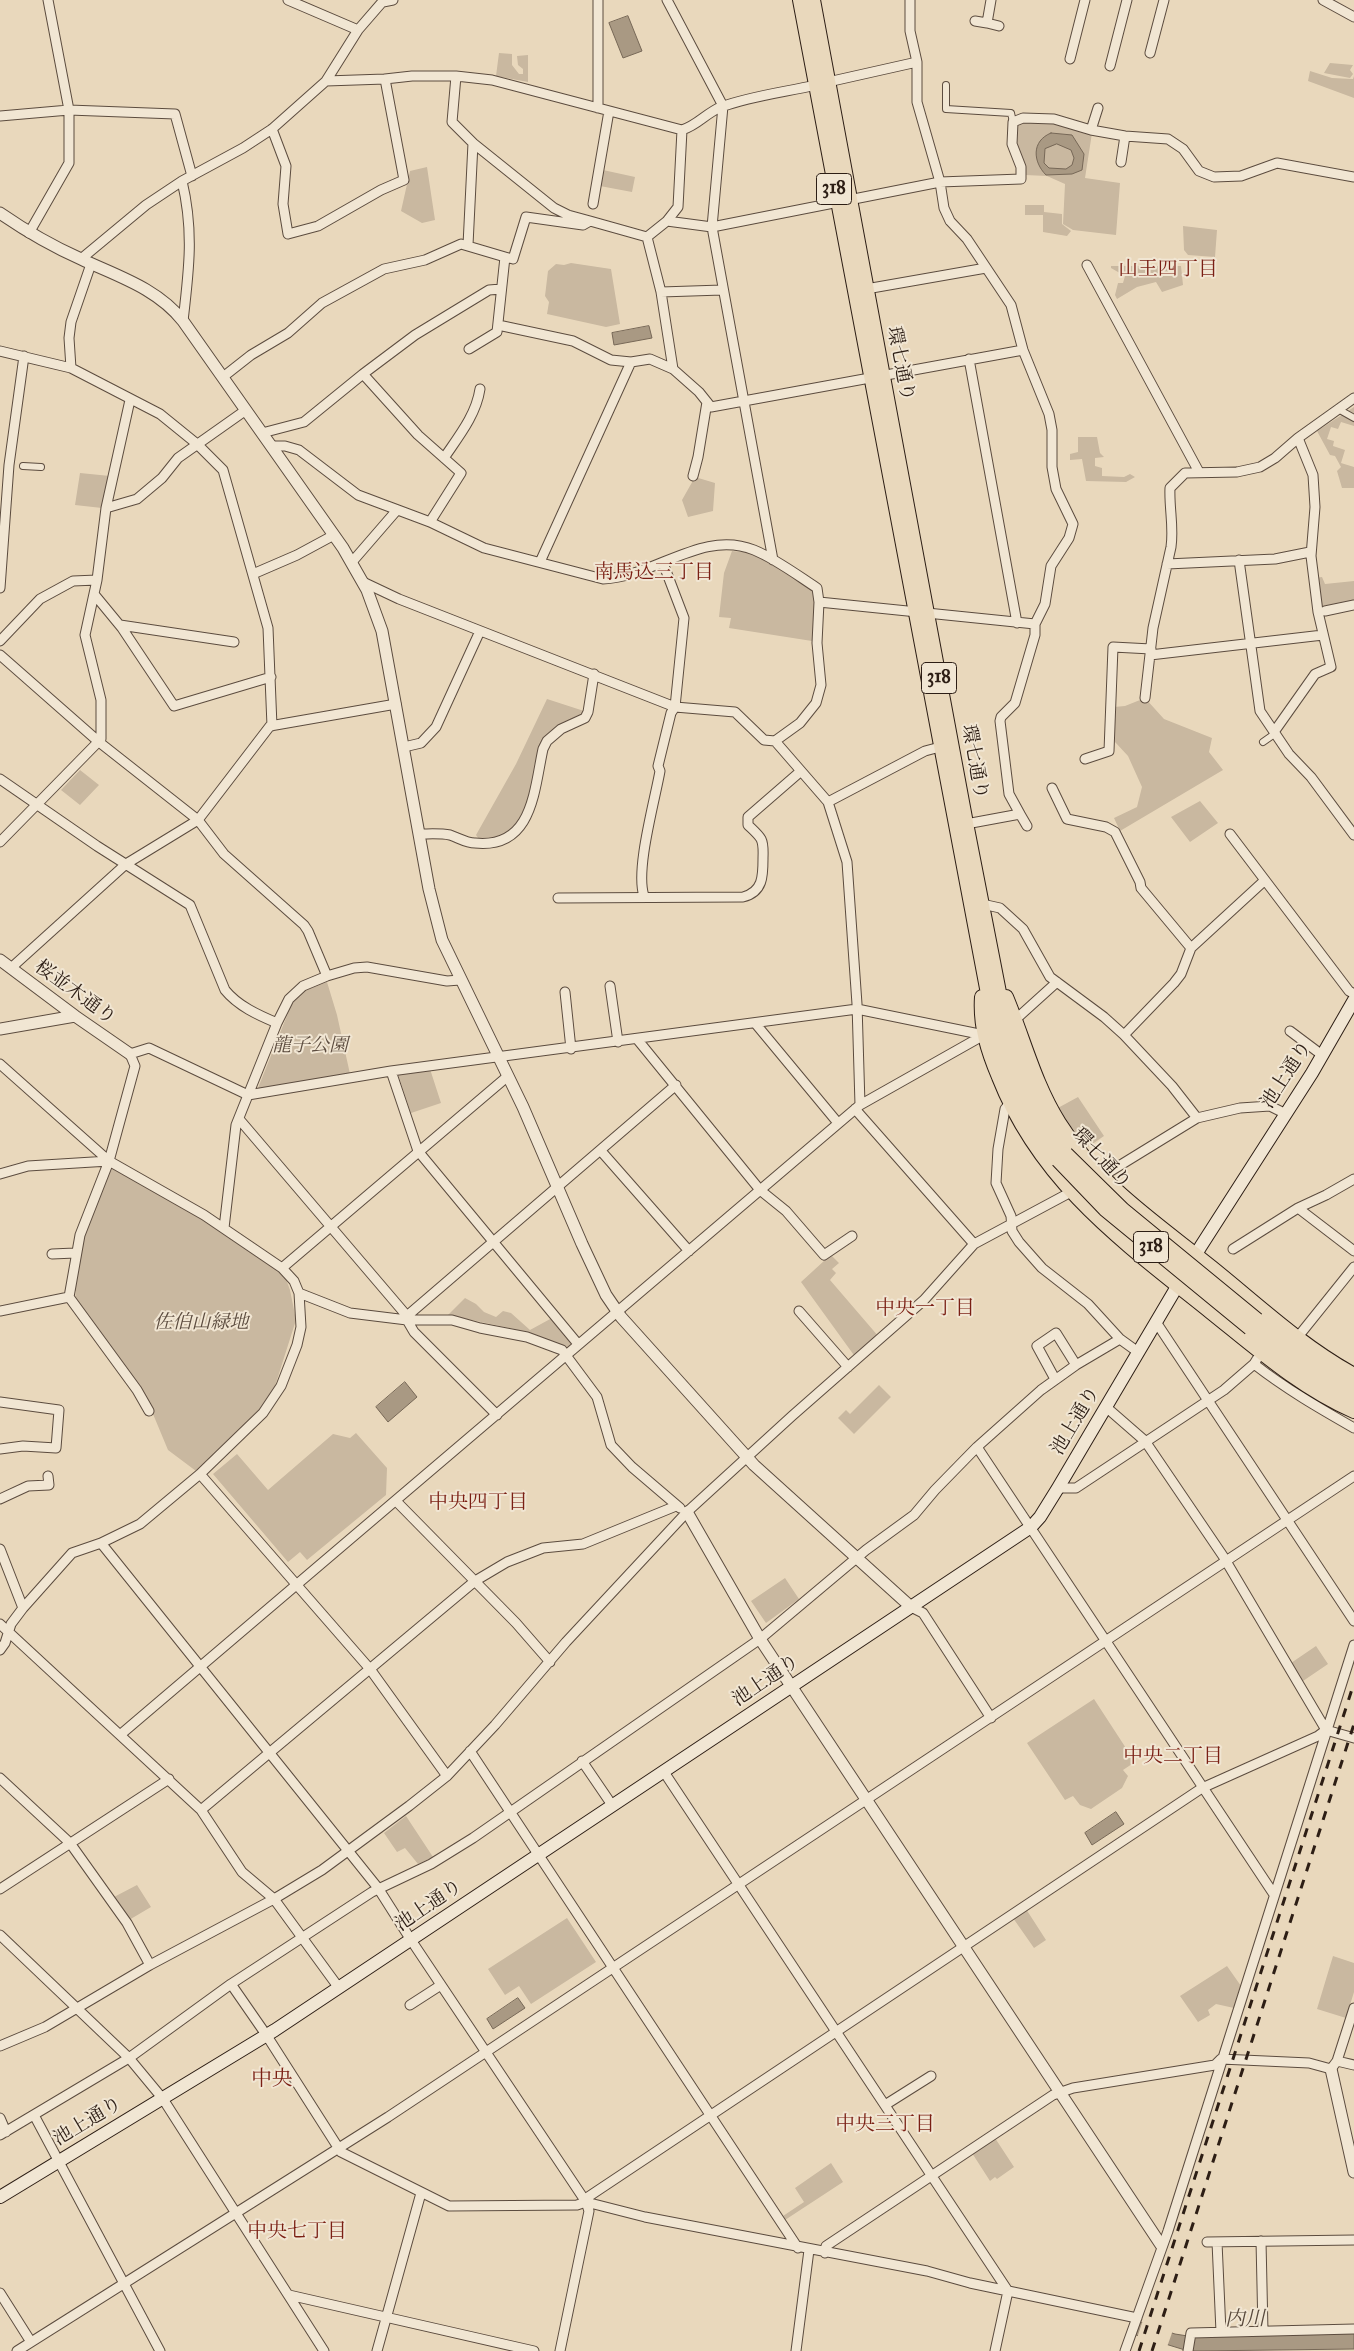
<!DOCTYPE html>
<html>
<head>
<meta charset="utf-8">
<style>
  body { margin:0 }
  canvas { display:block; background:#e9d8bc }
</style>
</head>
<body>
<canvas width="1354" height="2351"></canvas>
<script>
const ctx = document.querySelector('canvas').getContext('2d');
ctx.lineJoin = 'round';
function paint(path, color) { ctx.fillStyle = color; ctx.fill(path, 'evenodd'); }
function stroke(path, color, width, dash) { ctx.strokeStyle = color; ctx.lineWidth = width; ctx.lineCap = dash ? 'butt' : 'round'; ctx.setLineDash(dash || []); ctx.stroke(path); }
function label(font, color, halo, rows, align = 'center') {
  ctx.font = font + ' "IM FELL Great Primer","Noto Serif JP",serif'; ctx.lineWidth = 4; ctx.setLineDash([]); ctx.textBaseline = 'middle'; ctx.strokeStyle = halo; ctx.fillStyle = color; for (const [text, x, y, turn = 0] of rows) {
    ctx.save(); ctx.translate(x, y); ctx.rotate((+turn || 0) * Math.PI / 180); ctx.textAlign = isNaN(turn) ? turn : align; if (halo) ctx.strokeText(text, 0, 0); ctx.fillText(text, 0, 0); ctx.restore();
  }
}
const green = new Path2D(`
  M499,53L512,54V65L519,74H523V69L518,65L517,56L528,55V82L496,76Z
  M1330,63L1353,65L1350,70L1353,74L1350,78L1324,73Z
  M1310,71L1332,78L1353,79L1354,76V98L1308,81Z
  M1013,122L1053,123L1092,133L1085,178L1120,183L1116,235L1073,230L1063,224L1065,184L1047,176L1025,175L1015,147Z
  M427,167L435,220L422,223L401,211L410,171Z
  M603,170L635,177L632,192L600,186Z
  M1025,205H1044V212L1062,214V224L1071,231L1067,236L1043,232V215H1025Z
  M1183,226L1217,230L1215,257L1188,255L1184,250Z
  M571,263L611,269L620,324L606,327L547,314L549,302L545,296L548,271L556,264L564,265Z
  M1111,266H1181L1183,285L1162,292L1156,282L1137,287L1117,299L1115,295L1118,283H1123L1125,276L1111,268Z
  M1354,407V426L1341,422L1338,429L1331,427L1327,439L1334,441L1333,446L1345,450L1341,463L1354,467V488H1342L1337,471L1341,467L1335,456L1330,455L1317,431Z
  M1078,437H1097L1100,453L1104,457L1095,458V466L1102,468V476L1124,477L1130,474L1135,477L1126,482L1086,481L1082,459L1070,460V454L1078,452Z
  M80,473L110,476L102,508L75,505Z
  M695,477L715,483L713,511L688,517L682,500Z
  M732,551L753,553L815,589L817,606L812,641L729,628L731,618L719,617L724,573Z
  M1322,577L1325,584L1354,581V600L1317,607L1314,578Z
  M1145,698L1164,719L1212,738L1209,752L1223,770L1120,831L1114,818L1137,807L1142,787L1128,756L1115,742L1114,707L1125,706Z
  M547,699L584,711C573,725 550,732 540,747C536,753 535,763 534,770C527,804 523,841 479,839L476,835L516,764Z
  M80,770L99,785L80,805L61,790Z
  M1200,801L1218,823L1190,842L1171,817Z
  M327,982L337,1015L350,1074L258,1088L292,1003L304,991Z
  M430,1069L441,1103L411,1113L398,1074Z
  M1078,1097L1104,1136L1088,1147L1056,1109Z
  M112,1164L282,1268L290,1290L296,1320L269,1405L263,1413L196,1471L168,1450L153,1414L137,1385L75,1299L76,1291H72L77,1254Z
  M832,1256L839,1263L832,1269L836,1273L830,1280L879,1337L856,1358L801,1282L825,1260Z
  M465,1298L476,1304L484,1312L496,1317L503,1311L511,1313L530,1330L552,1318L574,1343L568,1348L514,1329L448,1315Z
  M879,1385L891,1397L854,1434L838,1418L846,1410L850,1414Z
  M356,1433L387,1468L386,1495L307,1560L300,1552L288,1562L213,1474L237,1454L268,1490L333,1434L350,1438Z
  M785,1578L799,1599L766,1623L751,1601Z
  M1316,1646L1328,1664L1303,1681L1291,1663Z
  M1094,1699L1135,1762L1123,1770L1128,1776L1122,1788L1091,1809L1080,1805L1073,1796L1065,1800L1027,1743Z
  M406,1816L433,1857L418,1864L405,1848L397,1852L384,1833Z
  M137,1885L151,1907L129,1920L114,1897Z
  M1026,1909L1046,1940L1034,1948L1013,1918Z
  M567,1918L596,1962L531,2004L519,1986L505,1995L488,1969Z
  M1333,1956L1354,1963V1992L1346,2018L1317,2009Z
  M1227,1966L1241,1986L1234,2008L1216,2004L1208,2010L1210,2015L1198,2022L1180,1996Z
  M995,2138L1014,2167L997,2179L995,2177L990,2181L972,2153Z
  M831,2163L843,2182L785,2220L783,2216L804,2202L795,2188Z`);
const water = new Path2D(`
  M628,16L642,51L623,58L609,23Z
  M1051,133L1072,135L1084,154L1082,170L1072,174L1046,175C1033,162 1031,141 1051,133ZM1057,144L1071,150L1074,158L1072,165L1066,169L1049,168L1044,163L1045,149Z
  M649,326L652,338L614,345L612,333Z
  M405,1382L417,1397L388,1422L376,1407Z
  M1116,1812L1124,1824L1092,1845L1085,1833Z
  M518,1998L525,2008L493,2029L487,2019Z
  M1141,2322L1175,2334L1194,2337L1354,2332V2349L1196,2351L1185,2350L1136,2335Z`);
const pier = new Path2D(`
  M1143,2320L1173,2330L1167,2347L1137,2338Z`);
const pedestrian = new Path2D(`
  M946,85V109L1011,113L1013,122
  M1338,409L1354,418
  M23,466L41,467
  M1263,742L1273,735L1274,732`);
const minor = new Path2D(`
  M288,0L358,30
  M667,0L723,106L712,227L773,560
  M910,0V31L917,62V102L940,182L944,208L950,221L967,239L1011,305L1023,350L1049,414L1052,430V467L1056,489L1073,524L1069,538L1051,566L1045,604L1035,624V635L1015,703L1001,717L1000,721L1009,794L1020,814L966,824
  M1323,0L1354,17
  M383,2L393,0
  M975,21L987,23L991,0
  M987,23L999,26
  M1150,53L1164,0
  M1070,59L1085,0
  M1110,66L1127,0
  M456,76L452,122L473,143L554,208L568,215L590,221
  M326,81L385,79L412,76H456L492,80L682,130L678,207L667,221L647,237
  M828,82L917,62
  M598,108V0
  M0,116L69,110L175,114L192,176
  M272,129L286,166L283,204L288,234L318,226L381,190L404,180L385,79
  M682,130C698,125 706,113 721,107C751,96 785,92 816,85
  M1091,130L1098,108
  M1121,162L1125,136
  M182,181C194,231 189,270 183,321
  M593,204L609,111
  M667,221L712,227L940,182L1021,179V167L1012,144L1013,122L1023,118L1054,119L1091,130L1125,136L1168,139L1183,149L1199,171L1214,177L1241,176L1277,163L1354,177
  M29,233L69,163V110L48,0
  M468,245L473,143
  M505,257L513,259L526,217L583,225L590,221L647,237L661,292L673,369
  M81,259L146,205L182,181L243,148L272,129L326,81L358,30L384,0
  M1087,265L1199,472
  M866,289L986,268
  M661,292L722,290
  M498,325L573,341L611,360L631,362L650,359L673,369L699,392L711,407L1023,350
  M0,351L71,368L160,414L197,444L223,470L268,628L272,726
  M969,359L1017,623
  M71,368L69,338L71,322L91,264
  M363,374L418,435L461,473L430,522
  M223,377L251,355L288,333L322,303L384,269L425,260L461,244L505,257L497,332L469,349
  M262,433L304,422L363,374L415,335L489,290L501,289
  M271,446H285L299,450L358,495L430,522L484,548L603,579C655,577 702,529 754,550C776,559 797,575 817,588L819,602L1035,624
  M444,458C459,436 476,415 480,389
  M693,476L698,457L707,402
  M106,508L137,499L162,478L178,458L246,410
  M1239,560L1260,711L1289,754L1311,777L1354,835
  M352,562L397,510
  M540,562L631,362
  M1167,564L1275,559L1310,552
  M253,574L297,555L334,535
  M363,582L399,599L675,707L735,712L764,740L775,741L828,802L847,862L857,1004L860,1105
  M0,588L9,465L24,356
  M94,594L122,628L174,706L271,677
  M1325,611L1354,605
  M120,625L234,642
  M0,641L40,599L73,581L97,580
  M0,655L99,742L198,820L224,854L304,925L308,931L327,976
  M1150,655L1323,635
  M1145,698L1153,628L1171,547C1174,527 1169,508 1170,488L1185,473L1237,472L1260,467L1275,458L1298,438L1354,398
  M1274,732L1315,674L1331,667L1318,612L1311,556L1315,507L1313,475L1298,438
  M775,741L800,723L816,703L821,685L817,643L819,602
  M404,747L421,743L436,727L480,631
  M1085,759L1109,751L1113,647L1151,649
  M0,779L97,846L190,905L225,990C238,1006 258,1015 277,1023
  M1052,788L1067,819L1106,827L1115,832L1140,882L1141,888L1191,948
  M828,802L925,751L940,747
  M1020,814L1027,826
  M419,834C429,834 440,833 450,835C459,838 466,843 475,843C533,849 534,790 543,749L547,741L561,729L585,718L588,712L594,674
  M1230,834L1349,991L1354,994
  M0,842L101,739V700L85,635L97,580L106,508L130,400
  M644,896C635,870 655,800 660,771L658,766L671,713L675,707L684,618L663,563
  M558,898L743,897C763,892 763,876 763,859C763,853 764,845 761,839C758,834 752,829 748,825V817L801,771
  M982,904L1000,908L1023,929L1050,977L1104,1017L1124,1035L1172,1086L1197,1118
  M11,968L126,864L198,820L270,726L396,704
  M610,986L618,1042
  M565,992L571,1049
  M1015,1020L1057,982
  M755,1023L838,1123
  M1290,1031L1322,1055
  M1124,1035L1174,983L1181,974L1191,948L1264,881
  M637,1039L760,1190L786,1211L824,1255L852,1236
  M0,1064L109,1161L204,1215L282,1268L294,1281L299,1293L301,1327L297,1345L281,1386L263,1413L200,1474L140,1524L101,1543L72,1553L23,1608L11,1624L5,1643L0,1650
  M391,1071L418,1151L578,1344
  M1010,1103L1005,1109L998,1149L996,1183L1011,1216L1012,1231L1019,1242L1042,1268L1088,1304L1120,1339L1138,1352
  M855,1109L974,1244
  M239,1119L407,1316V1320L414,1332L497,1415
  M601,1151L689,1251
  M0,1174L28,1166L109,1161
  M1101,1177L1197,1118L1240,1108L1270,1106L1284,1113
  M1298,1208L1326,1195L1354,1179
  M224,1228L236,1125L277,1023L289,999L303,986L327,976L354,968L367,967L447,981L460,980
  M1233,1249L1298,1208L1354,1251
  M52,1254L75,1253
  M282,1268L508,1076
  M299,1293L350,1313L407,1320H452L480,1328L527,1337L562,1350L597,1397L611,1445L632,1467L680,1508
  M0,1311L69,1297
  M799,1311L848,1367
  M407,1316L676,1085
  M1156,1322L1354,1621
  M1297,1338L1354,1267
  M1257,1359L1254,1364C1286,1389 1319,1408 1354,1428
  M1055,1379L1037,1346L1056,1333L1076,1365
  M0,1402L59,1410L56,1448L23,1446L0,1449
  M1106,1407L1145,1441L1223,1556L1326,1730L1354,1738
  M977,1447L1273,1893
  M200,1474L370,1669L447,1776
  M1058,1488H1076L1224,1390L1254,1364
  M0,1499L28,1486L49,1485L48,1476
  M396,1501L516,1623L550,1662
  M101,1543L378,1888L411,1940L586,2202L589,2211L560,2351
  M0,1549L23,1608
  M911,1607L923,1613L991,1718
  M0,1624L201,1810L242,1872L274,1899L339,1988
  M120,1735L860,1105L984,1035L857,1009L391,1071L248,1095L149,1048L130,1054L135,1066L109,1161L80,1235L69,1297L137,1390L149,1411
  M470,1751L798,2248
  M582,1761L612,1805
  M664,1772L1008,2291L995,2351
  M0,1778L70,1843L127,1923L150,1965
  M201,1810L475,1581L507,1562L543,1548L583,1544L676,1506
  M0,1889L169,1779
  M0,1935L129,2058L163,2099L324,2351
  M231,1984L267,2036L341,2152L449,2206L577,2205L586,2202L645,2217L927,2271L970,2283L1137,2318
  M410,2005L441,1985
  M0,2046L45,2027L150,1965L274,1899L322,1870L409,1806L447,1776L495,1725L566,1642L687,1512L792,1416L924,1300L974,1244L1071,1192
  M1337,2061L1354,2065
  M885,2105L931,2076
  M34,2115L160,2351
  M0,2118L6,2132
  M0,2135L129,2058L231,1984L372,1892L431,1864L473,1838L760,1639L866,1550L914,1515L935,1490L977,1447L1041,1390L1076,1365L1120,1339
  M586,2202L588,2197L1202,1788L1318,1736L1326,1730
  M1261,2241L1263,2331
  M1207,2242L1354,2240
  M1217,2242L1221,2332
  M825,2253L826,2246L1053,2095L1073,2088L1215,2065L1221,2059L1309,2063L1331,2069L1337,2061L1354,2008
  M0,2293L31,2342
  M289,2295L534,2351
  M17,2351L388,2117L1354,1476
  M377,2351L421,2193
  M796,2351L809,2250
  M1125,2351L1168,2231L1354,1645
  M1188,2351L1191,2333L1354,2329`);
const tertiary = new Path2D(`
  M0,213C26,231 52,246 81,259C117,276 157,288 183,321L343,548L367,590L382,631L429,889L442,940L523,1107L582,1244L606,1295L621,1317L754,1465L911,1607
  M0,960L75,1016L130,1054
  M0,1029L75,1016
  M687,1512L760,1639L1161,2245
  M1331,2069L1354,2172`);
const secondary = new Path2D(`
  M0,2197L275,2030L1031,1527L1040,1517L1058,1488L1201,1246L1312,1073L1354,1000`);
const primary = new Path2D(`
  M800,0L993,1020C1005,1069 1025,1121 1058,1160
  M813,0L965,818L1004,1018L1015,1058L1032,1098L1066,1154
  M982,997C980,1026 988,1051 999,1077C1041,1184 1125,1243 1211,1312C1256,1348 1301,1388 1354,1411
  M1006,997C1024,1040 1034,1083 1059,1123C1097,1184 1156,1223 1212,1268C1258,1305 1301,1346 1354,1375
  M1257,1320L1318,1366L1354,1387
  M1250,1328L1312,1375L1354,1399`);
const rail = new Path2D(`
  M1139,2351L1354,1683
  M1152,2351L1354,1724`);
const primaryBridge = new Path2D(`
  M1066,1154L1123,1210L1257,1320
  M1058,1160L1105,1209L1250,1328`);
const shields = [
  [834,189,35],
  [939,678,35],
  [1151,1247,35]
];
const shieldNames = [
  ["318",834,189],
  ["318",939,678],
  ["318",1151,1247]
];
const streetNames = [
  ["環七通り",900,364,79],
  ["環七通り",974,762,80],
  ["桜並木通り",75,993,36],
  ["池上通り",1287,1075,-57],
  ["環七通り",1101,1159,47],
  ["池上通り",1076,1421,-59],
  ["池上通り",766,1681,-34],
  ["池上通り",429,1906,-34],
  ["池上通り",88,2122,-31]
];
const parkNames = [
  ["龍子公園",310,1046],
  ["佐伯山緑地",201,1323]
];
const neighbourhoodNames = [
  ["山王四丁目",1168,270],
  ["南馬込三丁目",654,573],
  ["中央一丁目",925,1309],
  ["中央四丁目",478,1503],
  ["中央二丁目",1173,1757],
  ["中央三丁目",885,2125],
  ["中央七丁目",297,2232]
];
const waterNames = [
  ["内川",1245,2320,-1]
];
const quarterNames = [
  ["中央",272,2080]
];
paint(green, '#c9b8a0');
paint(water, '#a99983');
stroke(water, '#776857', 1);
paint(pier, '#e9d8bc');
stroke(pedestrian, '#5c4c3f', 8);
stroke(minor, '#5c4c3f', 11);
stroke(tertiary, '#5c4c3f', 13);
stroke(secondary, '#2d1e15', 14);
stroke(primary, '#2d1e15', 16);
stroke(pedestrian, '#f1e6d3', 6);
stroke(minor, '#f1e6d3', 9);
stroke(tertiary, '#f1e6d3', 11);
stroke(secondary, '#f1e6d3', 12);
stroke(primary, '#e9d8bc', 14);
stroke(rail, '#2d1e15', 3, [9, 9]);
stroke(primaryBridge, '#2d1e15', 16, []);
stroke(primaryBridge, '#e9d8bc', 14);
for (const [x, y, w] of shields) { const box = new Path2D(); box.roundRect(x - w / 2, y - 15.5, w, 31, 4); ctx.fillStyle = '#f1e6d3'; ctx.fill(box); stroke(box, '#2d1e15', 1); }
label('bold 18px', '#2d1e15', null, shieldNames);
label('19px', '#2d1e15', '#f1e6d3', streetNames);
label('italic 19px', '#5c4c3f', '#f1e6d3', parkNames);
label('20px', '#7a1f14', '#f1e6d3', neighbourhoodNames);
label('italic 20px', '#58493c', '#f1e6d3', waterNames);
label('21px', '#7a1f14', '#f1e6d3', quarterNames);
</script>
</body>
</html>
